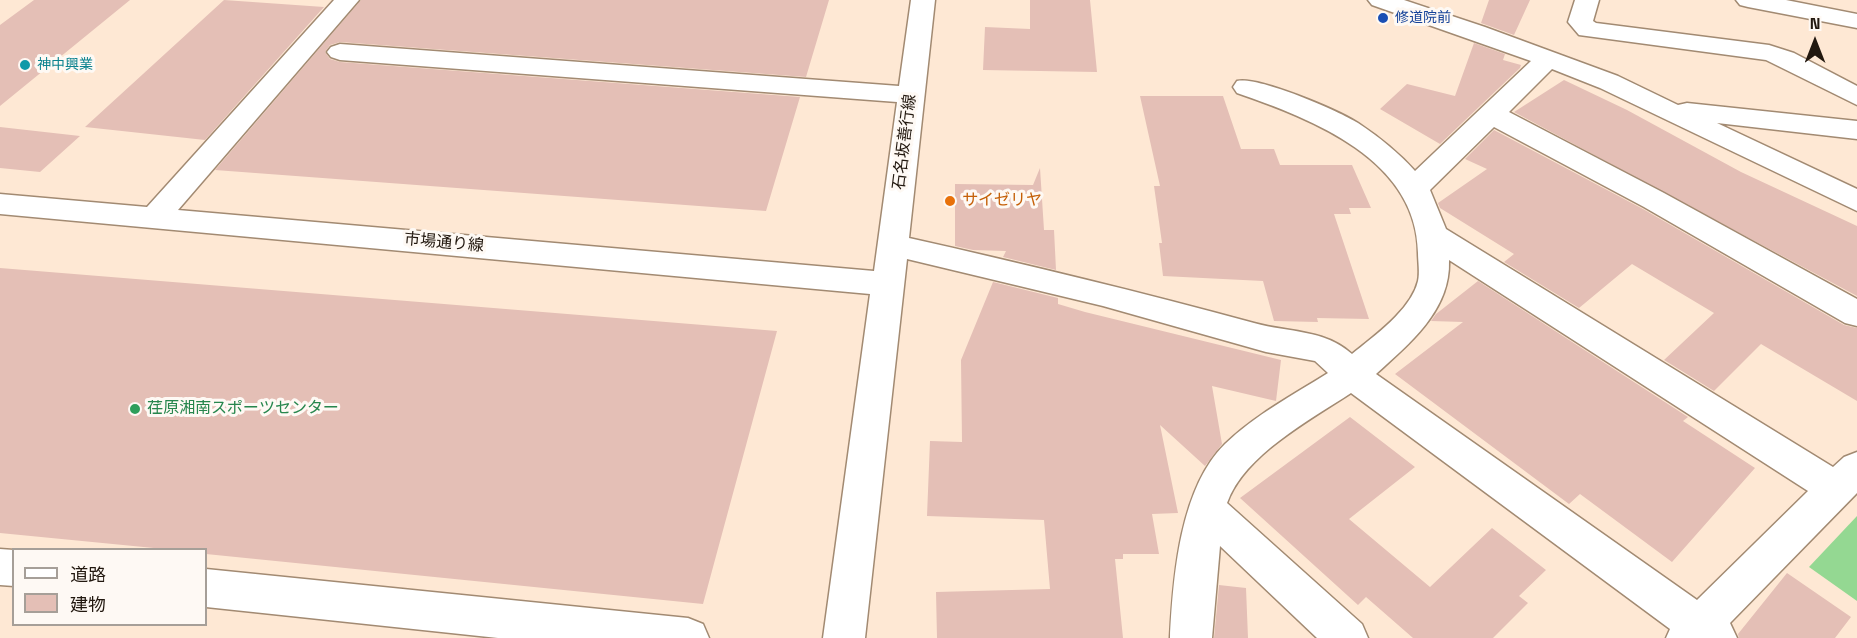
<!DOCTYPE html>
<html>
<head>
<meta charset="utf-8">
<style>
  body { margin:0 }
  #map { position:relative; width:1857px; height:638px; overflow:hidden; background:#fee8d4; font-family:"Space Grotesk","Noto Sans JP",sans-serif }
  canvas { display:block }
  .legend { position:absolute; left:12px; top:548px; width:195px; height:78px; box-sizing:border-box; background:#fef9f4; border:2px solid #a69f98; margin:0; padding:8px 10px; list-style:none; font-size:18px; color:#22180f }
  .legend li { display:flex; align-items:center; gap:12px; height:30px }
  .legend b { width:30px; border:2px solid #a69f98 }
  .north { position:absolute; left:1785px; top:12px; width:60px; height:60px; -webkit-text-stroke:4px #fef9f4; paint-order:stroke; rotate:0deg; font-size:16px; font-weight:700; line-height:24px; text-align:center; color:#22180f }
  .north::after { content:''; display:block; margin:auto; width:21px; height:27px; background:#22180f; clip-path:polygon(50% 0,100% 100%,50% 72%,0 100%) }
</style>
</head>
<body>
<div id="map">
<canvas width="1857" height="638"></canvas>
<ul class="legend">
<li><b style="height:8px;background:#fff"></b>道路</li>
<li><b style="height:16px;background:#e4bfb6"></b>建物</li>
</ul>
<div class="north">N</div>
</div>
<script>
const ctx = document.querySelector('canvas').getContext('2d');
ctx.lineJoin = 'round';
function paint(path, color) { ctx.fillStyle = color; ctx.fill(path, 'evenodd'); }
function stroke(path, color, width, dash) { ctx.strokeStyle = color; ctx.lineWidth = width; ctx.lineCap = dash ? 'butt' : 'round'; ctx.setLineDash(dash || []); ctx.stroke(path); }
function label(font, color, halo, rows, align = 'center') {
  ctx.font = font + ' "Space Grotesk","Noto Sans JP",sans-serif'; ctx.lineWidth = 6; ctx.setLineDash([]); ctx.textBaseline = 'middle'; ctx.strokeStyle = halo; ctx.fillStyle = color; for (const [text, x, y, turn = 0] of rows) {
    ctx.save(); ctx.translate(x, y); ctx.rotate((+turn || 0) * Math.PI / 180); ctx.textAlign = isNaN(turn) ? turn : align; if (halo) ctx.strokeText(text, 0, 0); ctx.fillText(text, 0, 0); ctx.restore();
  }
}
const green = new Path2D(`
  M1857,516V601L1809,567Z`);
const building = new Path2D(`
  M34,0H130L0,106V25Z
  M224,0L324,7L205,140L85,127Z
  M361,0H829L806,77L340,42L330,45L325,52L330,59L340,62L800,97L766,211L215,170Z
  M1030,0H1090L1097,72L983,70L985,27L1030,29Z
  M1489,0H1530L1514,35L1481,23Z
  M1474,43L1505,54L1503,60L1521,65L1520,68L1440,144L1380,109L1407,84L1455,96Z
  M1564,80L1627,110L1741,172L1857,226V296L1514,112Z
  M1140,96H1223L1241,149H1274L1280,165H1352L1371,208H1349L1351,214H1334L1369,319L1317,318L1318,322L1274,321L1263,281L1163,276L1159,243H1162L1154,186H1160Z
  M0,127L80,136L40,172L0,168Z
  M1494,130L1643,209L1844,325L1857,328V401L1761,344L1714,391L1664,360L1714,313L1632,264L1579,308L1504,262L1514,254L1440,208L1438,203L1487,169L1465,159Z
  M1040,168L1044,230H1054L1056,270L1003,257L1006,251L973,250L955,246V184L1033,185Z
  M0,268L777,331L703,604L206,554V549H164L0,533Z
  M1478,281L1688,417L1683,421L1755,468L1672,562L1580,494L1569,504L1395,374L1463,322L1431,321L1436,314Z
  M993,282L1058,298V304L1085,312L1281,360L1276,401L1212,386L1222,444L1205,466L1160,425L1178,513L1152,514L1159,554H1123V559H1115L1123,638H937L936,592L1050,589L1044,520L927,516L930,441L962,442L961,360Z
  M1350,417L1415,467L1349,519L1430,587L1492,528L1546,570L1519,596L1528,603L1493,638H1413L1366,597L1358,605L1240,498Z
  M1787,573L1851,617L1835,638H1739L1738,634Z
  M1219,585L1246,588L1248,638H1214Z`);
const minor = new Path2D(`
  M334,0H359L178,210L874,271L897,102L340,60L331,57L327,52L331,47L340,44L899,86L911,0H935L909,238C1025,264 1140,292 1254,323C1290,333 1324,329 1352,354C1374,336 1411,310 1418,281C1420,273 1418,261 1418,253C1417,159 1312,119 1237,93L1233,87L1237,81C1258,76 1337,110 1358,123C1379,137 1398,152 1415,171L1531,61L1372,5L1368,0H1404L1485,27L1618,76L1678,105L1687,103L1857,121V139L1717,123L1857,189V211L1600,88L1552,69L1509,112L1664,193L1857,299V326L1845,323L1644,207L1494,127L1430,190L1446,229L1833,467L1844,457L1857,452V493L1730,623L1737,638H1666L1670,629L1351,393C1310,420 1244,455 1227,503L1362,624L1368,638H1317L1220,546L1212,638H1170C1173,577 1180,488 1225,444C1255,415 1293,395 1328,373L1315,361L1266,352L1103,306L907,259L865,638H823L870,294L0,214V194L147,207ZM1449,260L1808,491L1697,600L1376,374C1410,343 1451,310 1449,260Z
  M1575,0H1599L1593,21L1596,23L1769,45L1794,53L1857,86V105L1766,60L1579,35L1568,22Z
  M1736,0H1786L1857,14V28L1748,7L1740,5Z
  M0,549L14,550V586L0,585Z
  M206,569L688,618L703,624L709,638H498L206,607Z`);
const markers = [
  [1383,18,6,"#1a4fb4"],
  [25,65,6,"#0f9aa8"],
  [950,201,6,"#e8710a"],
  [135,409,6,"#2e9e5b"]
];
const farTransitnames = [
  ["修道院前",1395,18]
];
const farCulturenames = [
  ["神中興業",37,65]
];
const streetNames = [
  ["石名坂善行線",905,142,-83],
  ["市場通り線",444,243,5]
];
const foodNames = [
  ["サイゼリヤ",962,201]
];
const leisureNames = [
  ["荏原湘南スポーツセンター",147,409]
];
paint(green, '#94d892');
paint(building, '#e4bfb6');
stroke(minor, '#a28a72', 3);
paint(minor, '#fff');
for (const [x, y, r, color] of markers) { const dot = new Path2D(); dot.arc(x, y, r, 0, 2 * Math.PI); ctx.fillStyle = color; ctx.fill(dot); stroke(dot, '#fef9f4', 2); }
label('14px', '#164399', '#fef9f4', farTransitnames, 'left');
label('14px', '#0d838f', '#fef9f4', farCulturenames, 'left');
label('16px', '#22180f', '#fef9f4', streetNames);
label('16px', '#c56008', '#fef9f4', foodNames, 'left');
label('16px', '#27864d', '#fef9f4', leisureNames, 'left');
</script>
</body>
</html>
